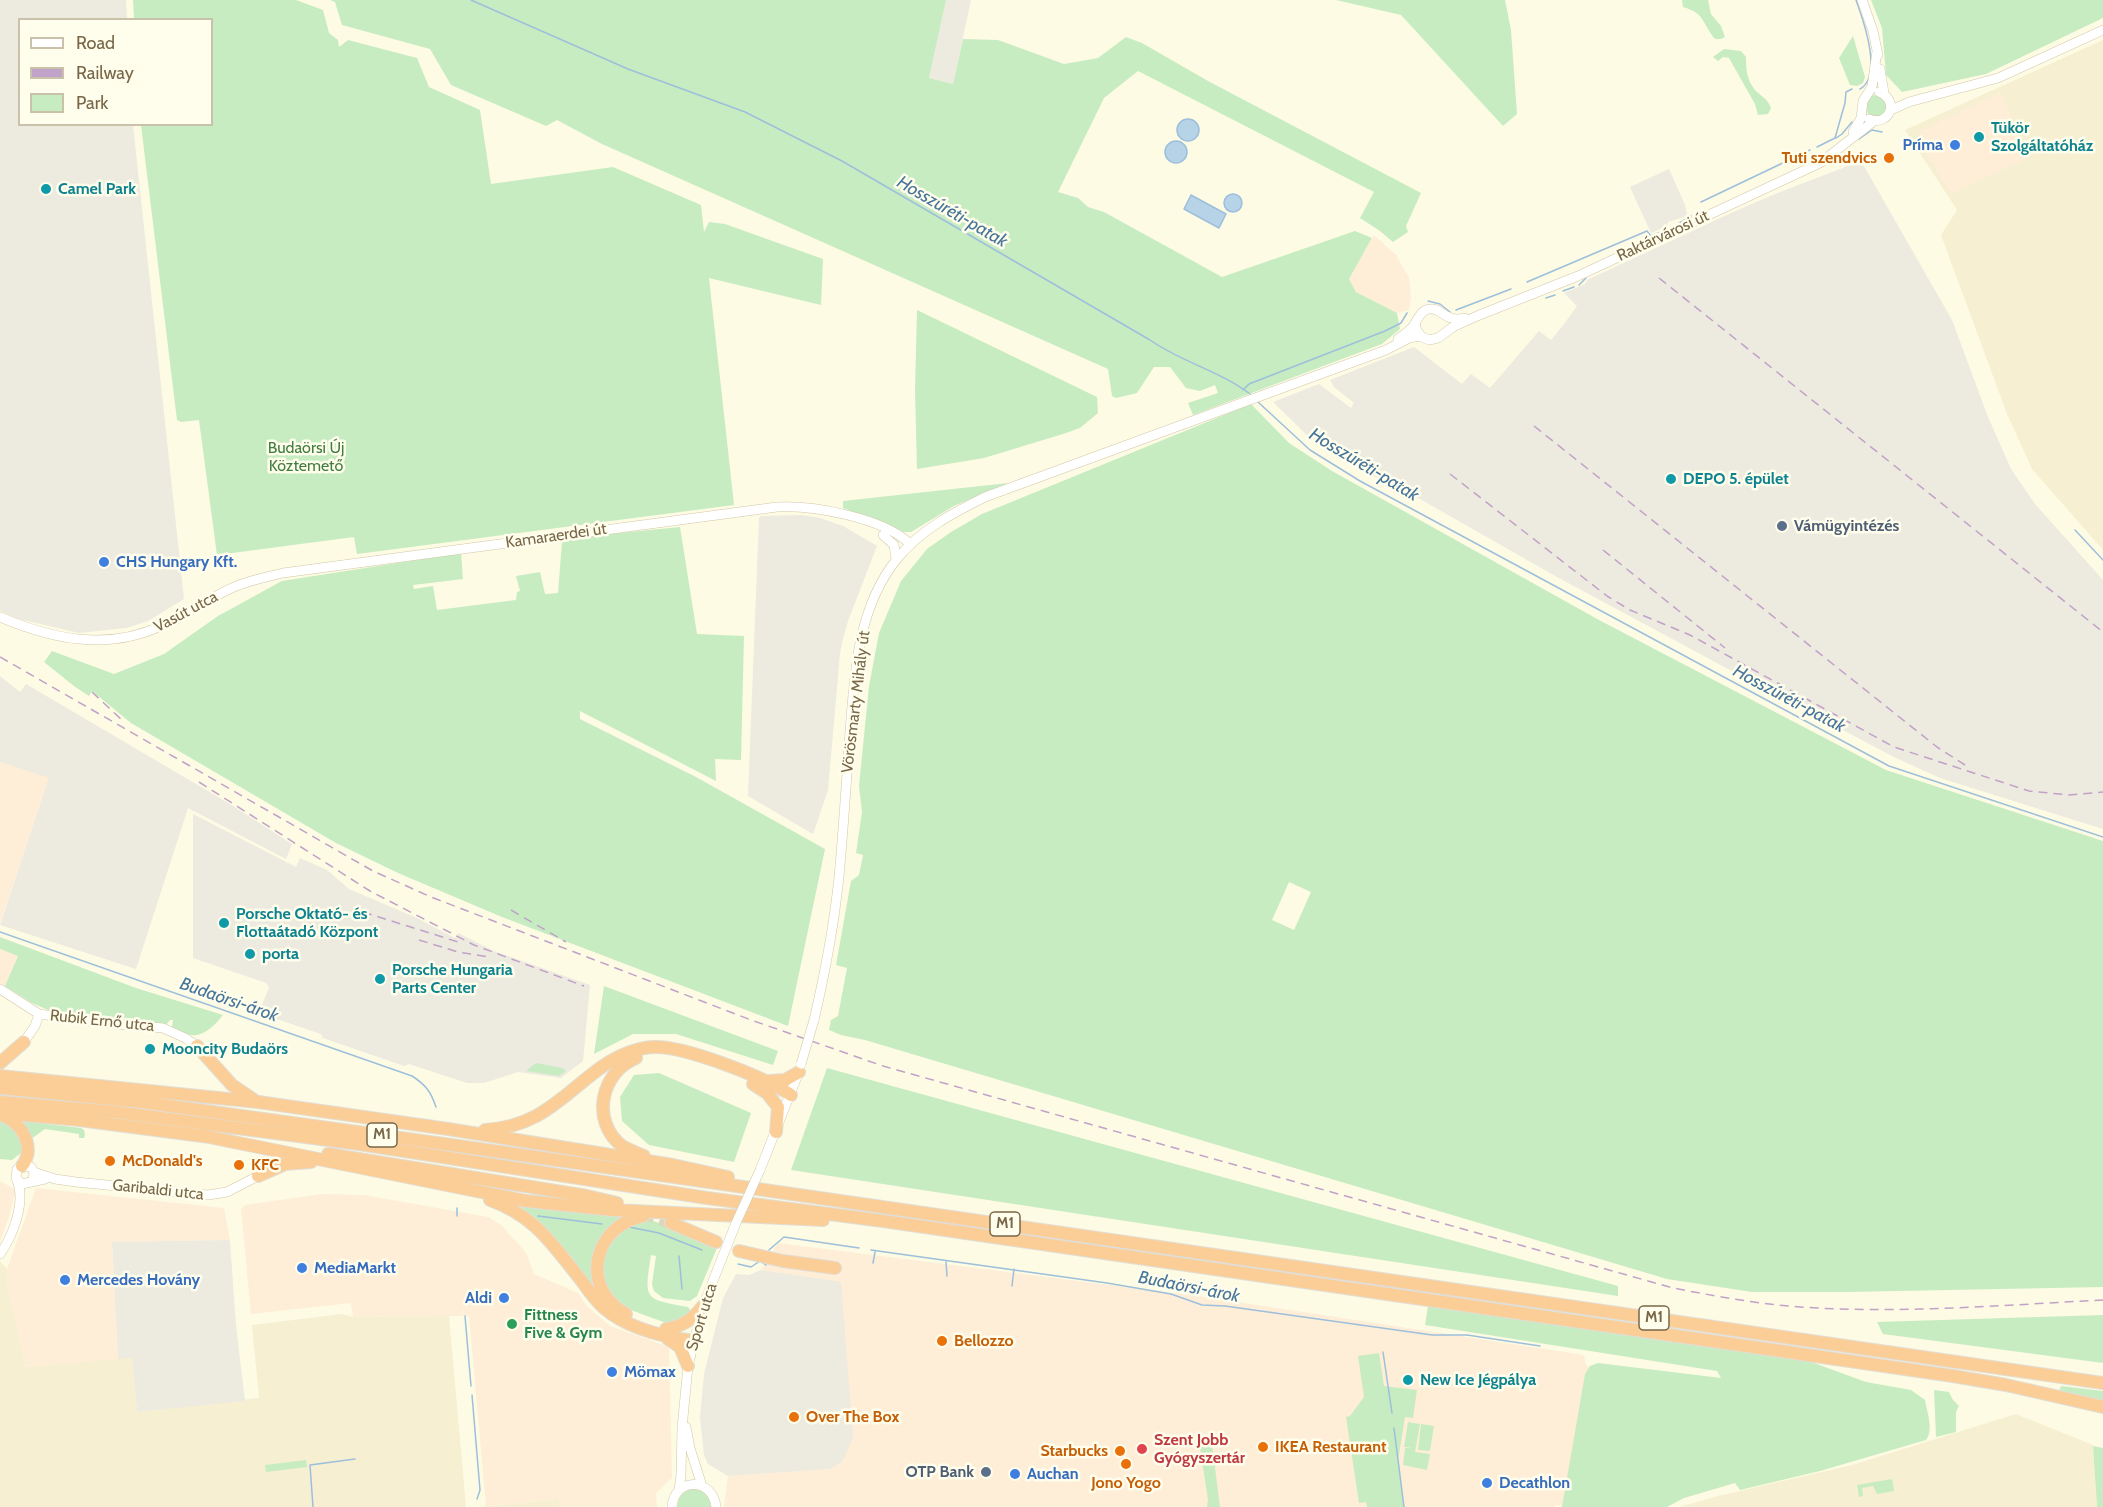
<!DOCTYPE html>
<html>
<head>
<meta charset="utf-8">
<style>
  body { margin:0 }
  #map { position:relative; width:2103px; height:1507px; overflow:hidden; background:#fdfbe4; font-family:Cabin,sans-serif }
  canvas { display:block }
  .legend { position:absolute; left:18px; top:18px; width:195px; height:108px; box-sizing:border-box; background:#fffdec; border:2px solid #c9c1aa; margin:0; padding:8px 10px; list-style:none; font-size:18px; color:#786748 }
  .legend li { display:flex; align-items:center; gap:12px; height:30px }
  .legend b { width:30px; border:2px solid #c9c1aa }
</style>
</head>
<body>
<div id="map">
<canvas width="2103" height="1507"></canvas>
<ul class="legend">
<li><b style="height:8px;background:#fff"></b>Road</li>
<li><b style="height:8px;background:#c1a2c8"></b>Railway</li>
<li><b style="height:16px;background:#c7ecc2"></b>Park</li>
</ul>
</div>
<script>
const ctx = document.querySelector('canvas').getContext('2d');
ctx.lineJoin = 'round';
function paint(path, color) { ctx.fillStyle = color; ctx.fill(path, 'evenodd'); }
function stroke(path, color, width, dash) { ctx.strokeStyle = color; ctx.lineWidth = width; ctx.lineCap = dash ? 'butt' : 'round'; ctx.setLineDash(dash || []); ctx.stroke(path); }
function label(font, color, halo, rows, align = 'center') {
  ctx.font = font + ' Cabin,sans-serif'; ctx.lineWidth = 5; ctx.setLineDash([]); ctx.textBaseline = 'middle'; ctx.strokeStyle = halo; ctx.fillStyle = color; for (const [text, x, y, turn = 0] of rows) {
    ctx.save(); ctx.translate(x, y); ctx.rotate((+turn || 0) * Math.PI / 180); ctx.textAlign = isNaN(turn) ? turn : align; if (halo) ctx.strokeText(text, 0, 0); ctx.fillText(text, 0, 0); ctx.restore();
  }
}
const residential = new Path2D(`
  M2103,40V550L2032,469L2007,414L1941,235L1957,210L1905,130Z
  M0,1261L7,1269V1284L26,1367L132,1357L137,1412L259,1398L252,1325L342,1314L353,1317L449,1316L466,1507H0Z
  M2016,1414L2093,1445L2097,1507H1679L1718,1496L1852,1465Z
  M559,1499V1507H477Z`);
const commercial = new Path2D(`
  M2000,92L2029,154V158L1951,194L1920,144L1918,137L1919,132Z
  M1374,235L1396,255L1409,278L1411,297L1409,310L1397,313L1356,292L1349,279Z
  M0,762L50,778L0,923Z
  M0,949L18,956L5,986L0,983Z
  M0,1181L16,1190L9,1217L0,1242Z
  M36,1188L224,1208L230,1240L112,1242L118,1359L26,1367L7,1284V1269Z
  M322,1194L364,1195L488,1217L501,1225L523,1249L527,1255L534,1274L578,1293L587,1306L610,1326L669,1347L672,1478L656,1493L657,1507H559L558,1499L486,1506L469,1316H463L462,1308V1316L353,1317L351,1303L251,1314L241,1209L245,1205Z
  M778,1243L1205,1297L1584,1355L1586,1365L1593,1370L1567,1507L1556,1505L1554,1507H724L728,1476L829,1469L841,1283L761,1270Z`);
const industrial = new Path2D(`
  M0,0H126L127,19L20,20V124L133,125L184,599L148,621L126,628L79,633L19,619L0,611Z
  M946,0H971L953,84L929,78Z
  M1861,161L1952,320L1988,417L2011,469L2035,504L2103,580V829L1940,778L1894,757L1782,698L1557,577L1420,499L1368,473L1309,437L1273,402L1319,384L1351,408L1354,403L1334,387L1330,380L1414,347L1462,384L1471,374L1490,388L1539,331L1551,340L1564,324L1577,306L1564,293L1585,284L1587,280L1731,213L1775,194Z
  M1669,169L1685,205L1687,216L1668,222L1667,226L1651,233L1630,187Z
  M801,515L820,518L843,526L877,546L848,621L843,639L840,653L828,790L813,834L748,796L759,518L761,516Z
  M0,676L20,692L26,684L230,804L292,844L286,859L188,808L136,969L0,925L49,778L0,762Z
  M193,814L296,867L300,858L327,870L349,889L417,918L455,938L458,933L494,951L590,985L583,1061L561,1078L518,1072L484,1083H467L409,1064L404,1066L323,1038L321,1034L259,1013L269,987L266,983L193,958Z
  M230,1240L236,1326L245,1401L137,1412L132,1358L118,1359L112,1242Z
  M761,1270L841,1282L853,1438L842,1462L830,1469L728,1476L708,1464L704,1455L700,1417L704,1374L723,1298L736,1274L749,1275Z`);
const green = new Path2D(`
  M133,0H296L323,10L329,33L338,40L339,47L348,40L417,58L429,87L480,110L491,184L613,167L701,205L704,232L709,222L725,224L823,259L821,305L709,278L734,505L357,554L354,537L217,555L199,420L181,422L177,420L141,125L212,124V20L134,19Z
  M330,0H946L929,78L953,84L963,39L998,40L1064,64L1098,58L1126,37L1142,43L1208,81L1421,193L1406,226L1408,232L1393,242L1380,231L1360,218L1374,192L1138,71L1104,98L1058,192L1078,198L1088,207L1104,212L1222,277L1355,231L1372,238L1349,279L1356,292L1397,313L1400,329L1382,344L1193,415L1188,403L1218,393L1215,385L1200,391L1186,388L1170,367H1154L1137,393L1116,398L1112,396L1108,369L602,144L557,120L546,126L451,85L430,49L342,25L335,2Z
  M1336,0H1505L1511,30L1517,114L1503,126L1401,15Z
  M1682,0H1708L1711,14L1721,26L1725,37L1721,39H1715C1701,22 1706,14 1683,7Z
  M1871,0H2103V18L1986,74L1902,92L1886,75L1882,28Z
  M1853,36L1865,77L1863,83L1857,86L1850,85L1839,58Z
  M1724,49L1741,51L1746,57C1746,70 1747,80 1755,90C1762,97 1768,99 1771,108L1768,114L1758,115L1755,104L1729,58L1723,57L1718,61L1713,57Z
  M1865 106a11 11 0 1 1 22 0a11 11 0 1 1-22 0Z
  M917,310L1097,397L1098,413L1080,428L1063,434L984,458L917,469L915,390Z
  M1251,404L1289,443L1332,471L1599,620L1886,770L2103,841V1287L1847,1292H1752L1667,1279L865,1040L841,1035L829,1030L831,1020L838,1016L847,968L836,965L851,881L859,875L863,855L856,853L862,812L859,786L869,686L879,633L901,581L927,549L951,532L982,514ZM1289,882L1311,892L1294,930L1272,920Z
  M1008,483L954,506L911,532H904L843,508V501Z
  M680,527L697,634L744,636L741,760L715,759L716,781L580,711V719L696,777L825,849L788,1026L502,917L398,873L336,843L131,723L92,691L89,696L74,686L44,662L52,651L114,674L164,654L218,616L282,581L461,553L463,579L413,585L414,589L433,586L437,610L516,600L517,592L520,591L516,576L540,572L545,594L558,593L562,542L589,536Z
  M0,937L136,988L223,1015C216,1024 204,1037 191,1035C185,1034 178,1029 172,1027L173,1020H170L166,1025L129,1018L91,1017L48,1010L32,1003L5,986L18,956L0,949Z
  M604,986L778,1051L773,1065L676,1034H633L594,1054Z
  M536,1063L562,1068L566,1071L559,1076L526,1071Z
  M827,1068L1618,1286V1296L791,1170Z
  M659,1073L751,1113L734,1162L649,1145L622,1121L620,1097L634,1075Z
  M0,1118H3L23,1141L21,1153L12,1160L0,1159Z
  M21,1121L81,1128L84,1130L85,1135L84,1138H79V1134L45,1129L31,1139Z
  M519,1205L546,1210L627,1216C619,1223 608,1227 602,1237C582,1268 601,1304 631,1319C646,1326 665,1327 679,1337C652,1329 621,1321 600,1300C568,1270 557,1233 518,1207Z
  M649,1219L717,1248L697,1296L690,1301L663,1298L654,1291L652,1284L656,1256L651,1255C644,1300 644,1299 688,1307L691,1311L690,1314L669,1324L628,1309L612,1296L603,1280L602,1261L611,1237L640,1220Z
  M1428,1306L1803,1359L1866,1382L1911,1390L1925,1400C1927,1412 1934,1430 1926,1440L1820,1471L1740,1490L1735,1483L1684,1498L1667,1507H1562L1585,1374L1590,1366L1598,1363L1721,1378L1717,1371L1425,1325Z
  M2103,1315V1363L1883,1334L1877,1322Z
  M1379,1353L1384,1386L1417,1390L1413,1418L1405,1417L1398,1461L1404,1507H1367L1366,1502L1359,1503L1346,1417L1350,1416L1364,1397L1358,1356Z
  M2061,1386L2103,1391V1402L2059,1391Z
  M1934,1390L1949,1392L1953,1400L1959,1406L1956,1412V1432L1936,1437Z
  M1408,1422L1420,1424L1415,1452L1430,1454L1427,1470L1403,1465L1405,1448H1412L1404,1447Z
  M1421,1424L1434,1426L1430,1451L1418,1450Z
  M1211,1436L1220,1507H1207L1208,1500L1199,1441V1437Z
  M2093,1446L2103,1448V1507H2097Z
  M306,1460L307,1467L266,1472L265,1465Z
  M1892,1479L1894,1491L1877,1494L1873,1486L1862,1488L1863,1496L1859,1497L1857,1485Z
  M690,1489C702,1488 710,1495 711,1507H677L680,1495Z`);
const water = new Path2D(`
  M1177 130a11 11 0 1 1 22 0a11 11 0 1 1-22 0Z
  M1165 152a11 11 0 1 1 22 0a11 11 0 1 1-22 0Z
  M1224 203a9 9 0 1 1 18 0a9 9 0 1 1-18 0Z
  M1191,195L1226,214L1219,228L1184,209Z`);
const stream = new Path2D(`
  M471,0L628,69L745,112L842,161L1150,340C1181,362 1220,371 1250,394
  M1856,0C1863,19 1883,76 1860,89
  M1836,138L1842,134L1852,122
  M1859,139L1872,130L1882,132
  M1817,147L1835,138L1845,103L1846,92L1852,89
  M1701,202L1810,150
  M1678,224L1691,216
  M1527,282L1647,231L1651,236L1668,229
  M1579,285L1586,278
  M1563,291L1574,287
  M1546,298L1555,295
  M1428,301L1440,304L1450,312
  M1456,310L1511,289
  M1243,390L1249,384L1385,331L1401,323L1407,313
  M1258,402L1310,450L1360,481L1889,766L2103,837
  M2075,530L2103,560
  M0,932L412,1076C426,1085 431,1092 436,1107
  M457,1208V1216
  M538,1216L602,1224
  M629,1227L659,1233L702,1250
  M769,1250L784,1237L859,1248
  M871,1250L1107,1283L1171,1294L1202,1305L1225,1306L1432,1335H1467L1540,1346
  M679,1256L682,1289
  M946,1262L947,1276
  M873,1263L875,1252
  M738,1264L751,1267L760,1261L766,1265
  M1012,1286L1014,1269
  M465,1316L471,1386
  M1383,1352L1392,1413
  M472,1395L480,1490L477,1499
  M1394,1428L1404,1507
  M313,1507L310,1465L355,1459`);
const highwayTunnel = new Path2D(`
  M643,1213L671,1223`);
const secondary = new Path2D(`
  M1862,0L1873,31L1878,55
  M1880,69L1884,93
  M1891,110L1909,102L1998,78L2103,30
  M1869,119C1890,127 1900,100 1879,92
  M1853,132L1861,118L1863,101L1872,87L1877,51
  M1415,323L1417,331L1422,337L1429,340L1438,338L1453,327L1477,316L1578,276L1820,163L1874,121
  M1398,339C1403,335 1410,331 1414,325C1420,315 1423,306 1437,310C1447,317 1453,321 1465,318
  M883,535L894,545L896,559
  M0,617C52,639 107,651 161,626C186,615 209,598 234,587C250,580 267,577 283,573L777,507C813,505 884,518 910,544
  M0,989L39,1014L103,1023L163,1028L185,1038L197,1046
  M814,1020C825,973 834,925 839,877C843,833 846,789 849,745C854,683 855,610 897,559C920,530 953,513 985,497L1386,350L1409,338L1420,336
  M24,1042L35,1026L39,1014
  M760,1170L800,1069
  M34,1172L55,1179L76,1182L208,1195L227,1192L258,1176
  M33,1180L34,1172L31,1167L22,1166L17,1169L16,1178L22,1184L45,1179
  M0,1254C13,1236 26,1202 17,1180
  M686,1427L690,1448L702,1486
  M679,1490L681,1475L682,1428L688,1366L703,1306L736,1223
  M672,1507C674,1477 713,1477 716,1507`);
const highway = new Path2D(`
  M197,1046L232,1085L254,1100
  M636,1058C601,1072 590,1121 622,1146C629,1150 637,1153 644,1156
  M0,1063L24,1042
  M0,1076L258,1102L448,1129L673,1165L728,1177
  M770,1081L785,1080L799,1072
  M753,1084L767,1093L778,1107L776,1132
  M0,1088L141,1102L473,1148L2103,1383
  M0,1102L115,1112L359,1144L707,1198L883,1221L1953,1376L2006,1385L2103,1407
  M0,1113L79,1120L210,1137
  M4,1116C22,1124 36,1147 22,1166
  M485,1130C542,1126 561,1096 603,1066C618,1056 635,1048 654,1047C685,1046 764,1077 791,1095
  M204,1136L526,1201L613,1210L823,1220
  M328,1154L587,1196L617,1203
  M258,1176L285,1164L311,1162
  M490,1200C535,1216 552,1244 581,1280C588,1290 595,1300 604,1308C627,1328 664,1337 694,1341
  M671,1223L716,1242
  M739,1251L783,1261L835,1268
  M626,1314C579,1288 593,1226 643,1216
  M666,1329C683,1326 692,1320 703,1306
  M668,1339L680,1347L688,1366`);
const rail = new Path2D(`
  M1659,278L2103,632
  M1534,426L1937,747L1965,765
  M1450,474L1607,596L1630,610L1690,635L1894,747L2029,791L2069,795L2103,792
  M1603,550L1725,648
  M0,657L373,871L431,897L751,1020L883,1066L1673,1288C1715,1296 1757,1304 1800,1307C1901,1314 2003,1305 2103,1300
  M92,692L123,721
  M199,782L370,891L474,945L584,986
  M511,910L566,942
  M363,912L458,942
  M419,940L458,952L489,957`);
const secondaryBridge = new Path2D(`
  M801,1064L814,1020
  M736,1223L760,1170`);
const markers = [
  [1979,137,6,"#0f9aa8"],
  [1955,145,6,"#3f7fe0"],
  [1889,158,6,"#e8710a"],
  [46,189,6,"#0f9aa8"],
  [1671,479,6,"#0f9aa8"],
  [1782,526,6,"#5c6f8a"],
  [104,562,6,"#3f7fe0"],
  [224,923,6,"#0f9aa8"],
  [250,954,6,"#0f9aa8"],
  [380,979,6,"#0f9aa8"],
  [150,1049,6,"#0f9aa8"],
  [110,1161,6,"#e8710a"],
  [239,1165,6,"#e8710a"],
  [302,1268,6,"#3f7fe0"],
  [65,1280,6,"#3f7fe0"],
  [504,1298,6,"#3f7fe0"],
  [512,1324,6,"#2e9e5b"],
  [942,1341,6,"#e8710a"],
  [612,1372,6,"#3f7fe0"],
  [1408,1380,6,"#0f9aa8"],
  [794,1417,6,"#e8710a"],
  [1263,1447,6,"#e8710a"],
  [1142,1449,6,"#e0444e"],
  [1120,1451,6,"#e8710a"],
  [1126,1464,6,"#e8710a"],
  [986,1472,6,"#5c6f8a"],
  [1015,1474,6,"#3f7fe0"],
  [1487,1483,6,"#3f7fe0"]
];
const shields = [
  [382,1135,30],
  [1005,1224,30],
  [1654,1318,30]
];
const shieldNames = [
  ["M1",382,1135],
  ["M1",1005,1224],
  ["M1",1654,1318]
];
const cultureNames = [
  ["Tükör",1991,128],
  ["Szolgáltatóház",1991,146],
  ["Camel Park",58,189],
  ["DEPO 5. épület",1683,479],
  ["Porsche Oktató- és",236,914],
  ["Flottaátadó Központ",236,932],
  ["porta",262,954],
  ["Porsche Hungaria",392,970],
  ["Parts Center",392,988],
  ["Mooncity Budaörs",162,1049],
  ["New Ice Jégpálya",1420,1380]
];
const shopNames = [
  ["Príma",1943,145,"right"],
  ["CHS Hungary Kft.",116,562],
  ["MediaMarkt",314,1268],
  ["Mercedes Hovány",77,1280],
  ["Aldi",492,1298,"right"],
  ["Mömax",624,1372],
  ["Auchan",1027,1474],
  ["Decathlon",1499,1483]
];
const foodNames = [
  ["Tuti szendvics",1877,158,"right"],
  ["McDonald's",122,1161],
  ["KFC",251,1165],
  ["Bellozzo",954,1341],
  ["Over The Box",806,1417],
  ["IKEA Restaurant",1275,1447],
  ["Starbucks",1108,1451,"right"],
  ["Jono Yogo",1126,1483,"center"]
];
const streetNames = [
  ["Raktárvárosi út",1663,236,-25],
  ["Kamaraerdei út",556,536,-8],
  ["Vasút utca",186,612,-28],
  ["Vörösmarty Mihály út",856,702,-83],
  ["Rubik Ernő utca",102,1021,6],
  ["Garibaldi utca",158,1190,6],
  ["Sport utca",702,1317,-73]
];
const parkNames = [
  ["Budaörsi Új",306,448],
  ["Köztemető",306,466]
];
const serviceNames = [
  ["Vámügyintézés",1794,526],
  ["OTP Bank",974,1472,"right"]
];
const leisureNames = [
  ["Fittness",524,1315],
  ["Five & Gym",524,1333]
];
const healthNames = [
  ["Szent Jobb",1154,1440],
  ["Gyógyszertár",1154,1458]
];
const waterNames = [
  ["Hosszúréti-patak",952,212,30],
  ["Hosszúréti-patak",1364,465,31],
  ["Hosszúréti-patak",1789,699,28],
  ["Budaörsi-árok",229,1000,19],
  ["Budaörsi-árok",1189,1287,11]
];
paint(residential, '#f6efd2');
paint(commercial, '#feeed7');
paint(industrial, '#edeadf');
paint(green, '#c7ecc2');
paint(water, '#b7d3e8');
stroke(water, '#9dbfdb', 1.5);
stroke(stream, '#9dbfdb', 1.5);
stroke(highwayTunnel, '#dcd6bd', 12, [12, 6]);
stroke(secondary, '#d3c7a7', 10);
stroke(highway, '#e1ded7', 14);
stroke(secondary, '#fff', 9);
stroke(highway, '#fbce98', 12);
stroke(rail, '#c1a2c8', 1.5, [9, 6]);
stroke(secondaryBridge, '#d3c7a7', 10, []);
stroke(secondaryBridge, '#fff', 9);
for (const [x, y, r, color] of markers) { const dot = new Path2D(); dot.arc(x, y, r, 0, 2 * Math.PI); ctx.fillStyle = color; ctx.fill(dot); stroke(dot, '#fffdec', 2); }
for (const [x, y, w] of shields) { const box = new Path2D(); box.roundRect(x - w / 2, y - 12, w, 24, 4.5); ctx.fillStyle = '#fffdec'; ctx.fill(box); stroke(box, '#786748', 1.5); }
label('bold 15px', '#786748', null, shieldNames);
label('bold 16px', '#0d838f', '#fffdec', cultureNames, 'left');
label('bold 16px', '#366cbe', '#fffdec', shopNames, 'left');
label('bold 16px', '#c56008', '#fffdec', foodNames, 'left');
label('16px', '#786748', '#fffdec', streetNames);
label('16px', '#407e3f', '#fffdec', parkNames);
label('bold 16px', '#4e5e75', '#fffdec', serviceNames, 'left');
label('bold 16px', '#27864d', '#fffdec', leisureNames, 'left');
label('bold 16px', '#be3a42', '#fffdec', healthNames, 'left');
label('italic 18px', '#46759b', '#fffdec', waterNames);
</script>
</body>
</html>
